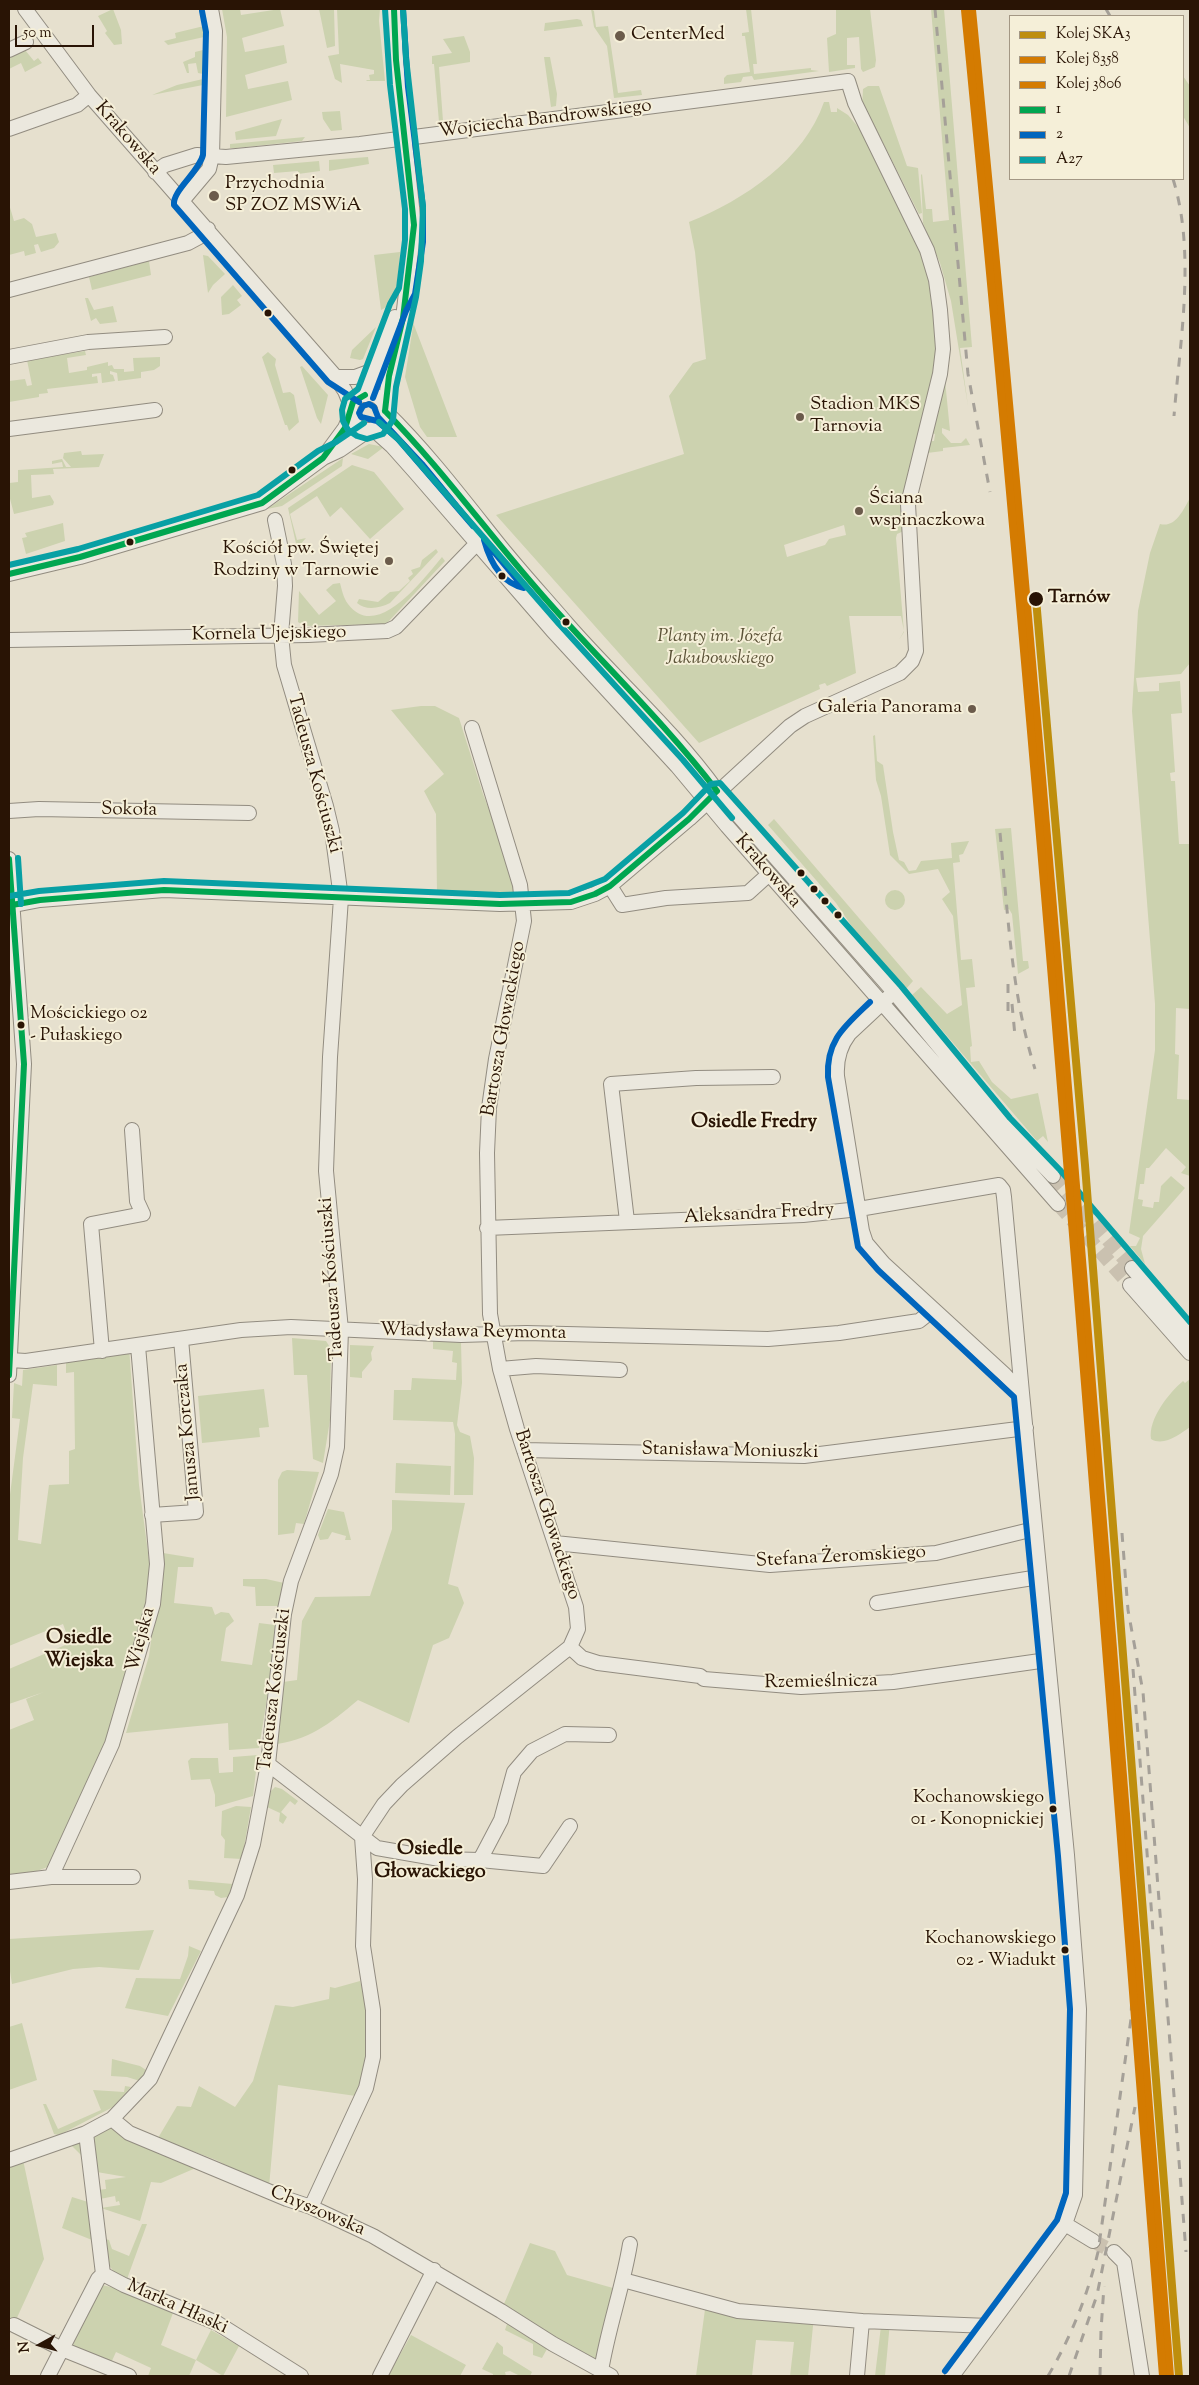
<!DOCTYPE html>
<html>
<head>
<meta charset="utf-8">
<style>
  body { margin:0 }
  #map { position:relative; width:1199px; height:2385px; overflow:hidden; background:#e6e0ce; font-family:"Sorts Mill Goudy",serif }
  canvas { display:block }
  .frame { position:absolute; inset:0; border:10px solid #291405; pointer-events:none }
  .legend { position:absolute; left:1009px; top:15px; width:175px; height:165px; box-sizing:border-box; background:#f5efd8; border:1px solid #a39784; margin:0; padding:6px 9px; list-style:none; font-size:15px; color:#291405 }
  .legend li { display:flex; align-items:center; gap:10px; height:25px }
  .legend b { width:25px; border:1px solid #a39784 }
  .north { position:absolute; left:15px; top:2320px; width:50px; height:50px; -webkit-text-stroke:4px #f5efd8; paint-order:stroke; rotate:263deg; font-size:14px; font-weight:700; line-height:20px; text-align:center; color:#291405 }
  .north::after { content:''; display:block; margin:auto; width:18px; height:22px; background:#291405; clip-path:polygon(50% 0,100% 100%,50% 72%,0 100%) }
  .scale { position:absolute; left:15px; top:25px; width:79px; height:22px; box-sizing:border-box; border:2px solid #291405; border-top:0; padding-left:6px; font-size:15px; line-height:18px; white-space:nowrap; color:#291405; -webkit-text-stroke:4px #f5efd8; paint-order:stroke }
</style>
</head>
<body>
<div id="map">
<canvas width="1199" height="2385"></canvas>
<div class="frame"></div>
<ul class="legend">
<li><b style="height:6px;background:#be8e0d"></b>Kolej SKA3</li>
<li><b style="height:6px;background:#d47b01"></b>Kolej 8358</li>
<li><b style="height:6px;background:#d47b01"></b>Kolej 3806</li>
<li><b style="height:6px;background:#00a651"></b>1</li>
<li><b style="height:6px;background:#0065bd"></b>2</li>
<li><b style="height:6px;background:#08a0a4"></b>A27</li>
</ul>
<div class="north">N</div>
<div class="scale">50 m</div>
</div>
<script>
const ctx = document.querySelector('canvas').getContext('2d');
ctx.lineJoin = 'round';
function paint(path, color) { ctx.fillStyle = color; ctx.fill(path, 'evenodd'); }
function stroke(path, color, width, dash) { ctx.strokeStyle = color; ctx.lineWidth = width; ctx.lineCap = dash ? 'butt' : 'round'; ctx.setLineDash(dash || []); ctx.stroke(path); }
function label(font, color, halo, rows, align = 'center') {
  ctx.font = font + ' "Sorts Mill Goudy",serif'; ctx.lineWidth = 4; ctx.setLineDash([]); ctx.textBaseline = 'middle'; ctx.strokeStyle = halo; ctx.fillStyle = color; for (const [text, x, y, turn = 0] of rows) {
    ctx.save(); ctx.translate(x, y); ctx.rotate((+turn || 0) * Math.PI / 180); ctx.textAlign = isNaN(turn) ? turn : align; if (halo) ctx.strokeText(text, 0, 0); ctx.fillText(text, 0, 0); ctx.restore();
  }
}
const green = new Path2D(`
  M113,9L121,30L122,44L114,45L105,33L107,31L98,16Z
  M222,9H240L241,15L280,9L284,26L242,38L245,52L284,45L287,63L245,75L248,89L288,81L292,100L226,117L227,37Z
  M319,9H334L335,46L327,48Z
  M337,9H380L379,21L385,81H367L366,80H370L369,75L374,74V70L340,64L342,83L335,79L328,56L339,54Z
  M591,9L594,11L596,27L608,26L618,93L641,90L642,95L614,98L607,46L594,27Z
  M746,9H751L757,64H753L754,74L811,68V70L819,71L754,80L752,76L743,77L741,82L724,84V78L727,75L750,72L745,36H742V33L749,32Z
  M836,9H870L876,60L875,67L863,72L861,69L859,37L847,38V65H855V68L829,72L827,38L836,34Z
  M931,9H944L972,347L960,348L968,406L951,301L940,263L923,223L921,175L922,174L926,209H932L933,222L949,220Z
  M577,19L581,20L583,26L544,31L545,23Z
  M204,26V37L168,45L164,41L176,38L175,33Z
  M464,36L470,52V62L439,67L443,121L439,122L434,64H432V56L452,53L443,39Z
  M204,44L203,74L198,73L196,63L188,64L189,73H187L183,62L195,57V52L203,50Z
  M25,50L34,61L38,58L42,63L25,72L21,63L9,69V55L10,57Z
  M544,57H550L557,94L556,106L551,107Z
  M1183,76L1190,86V128L1183,116Z
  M203,79V85L152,95L177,85Z
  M868,86H879L907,166L918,168L922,213L919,214L873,123L870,122L862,106L863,89Z
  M824,102H829L831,112H837V108L848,115L860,129L892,191L920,249L932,294L938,363L906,530L897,534L896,538L904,632L899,640L904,631L901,616H849L856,673L827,686L825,683L819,685L820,689L699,743L496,515L684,454L669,396L693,363L706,359L695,252L689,222C744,200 804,160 824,102ZM844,525L846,535L829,539L825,545L787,557L784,545Z
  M340,111L342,130L331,131L323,119L322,112Z
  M282,119L276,136L236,140L235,132Z
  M305,137L302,141L236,148H230V144Z
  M368,157L369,164L329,171V160Z
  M319,161L320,171L298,174V171L274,173L273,165Z
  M9,204L14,221L24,218L32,224L36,237L56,233L59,242L54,248L41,252L38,244L34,245L36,253L25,256L24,251L9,255Z
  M400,252C399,268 398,304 381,310L374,255Z
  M203,255L208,256L225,274L213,285L208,293Z
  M149,261L151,275L92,290L89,277Z
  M233,285L242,296L237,300L241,305L229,314L222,315L221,297Z
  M85,298H88L94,310L113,306L117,322L100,324L96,318L91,321Z
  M414,320V325L457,437H427L420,427L405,377Z
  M376,327L363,359L360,360L350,358L352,350Z
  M85,351L86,355L67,358L69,373L87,370V367L108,362V366L112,365L114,369H124V372L134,371L133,358L160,357V366L154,370L141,372V378L118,381L117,373L110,371V374L113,375L115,381L102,383L101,373L92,374V377L97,376L98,383L47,389L48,393L39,394V397L9,402V381L25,379L27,386L32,385L27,360Z
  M268,352L276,359L275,365L283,393L290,392L294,395L299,422L289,431L287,425H285L262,357Z
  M302,366L328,395L321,424L317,418L300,367Z
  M944,370L950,431L942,428V433L951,443H961L966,438L970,445L943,448V451L927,453L930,441H934L935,434L932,433Z
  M369,444L384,447L368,459L351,454Z
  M81,451L82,455L104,454L99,467L53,469L54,474L31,475L32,498L50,495L54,502L53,505L14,514L9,495V483L18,482V470L63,467L62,462L52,464V461L62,459L66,467H71L63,458L64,453Z
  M343,458L342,466L282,506L267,509Z
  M352,465L374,472L404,509L370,539L341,507L330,517L317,496L290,514L297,540L306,538L297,548L288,508Z
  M1190,498V663L1181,674L1136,678L1138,692L1159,691V683L1180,681L1182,713L1171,714L1175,772L1170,773L1171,781H1175L1179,844H1190V1009L1176,1008L1175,1054L1179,1055L1177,1099L1190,1100V1176L1181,1173L1186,1167L1166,1148L1149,1168H1146L1144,1184H1140L1138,1199L1143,1200L1142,1206L1153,1208L1154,1202H1159L1161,1186L1171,1176L1185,1188L1143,1236L1141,1249L1145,1264L1130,1246H1136L1140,1238L1129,1233L1155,1050V1004L1132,711L1138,611L1150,553L1160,524C1176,528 1183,510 1190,498Z
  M63,523L65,541L26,554L22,538L27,537L25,533Z
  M436,549L438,552L390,603C380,608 366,611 357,603L359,599L378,602L390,592L399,591L410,581L408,578L413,574L411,570L420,567L422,560Z
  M442,557L445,561L388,622L384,624L304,626L298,622L299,591L319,615L336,601L326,590L333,584L340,583C342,590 343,597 348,604C377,643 425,577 442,557Z
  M421,706H435L459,718L483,794L521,892L437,895L436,814L424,791L444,774L391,710Z
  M875,735L877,761L883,765L893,832L899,860L904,862L909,871L916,870L921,861L952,858L951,843L969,841L963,854L959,855L960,862L953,863L961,960L972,959L975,987L966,988L972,1046L970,1047L971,1062L979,1061L992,1082L1011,1099L1038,1093L1048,1142L1043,1136L1037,1141L912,995L921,987L947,1014L962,1005L953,916L942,899L950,892L938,869L909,874L890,855L881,796L876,780L873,736Z
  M774,819L913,981L906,989L857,934L836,903L768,825Z
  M1011,828L1023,961H1028L1029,968L1018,974L1012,914L1009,909L1004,910L995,829Z
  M885 900a10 10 0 1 1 20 0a10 10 0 1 1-20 0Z
  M292,1338L326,1341L331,1349L330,1420L323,1463L313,1459L307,1375H294Z
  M433,1341L461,1342L462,1383L457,1425L460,1432L470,1436L474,1458L473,1495H454L455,1434L453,1422L393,1420L394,1390H411L412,1378L456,1380L457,1363L452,1362L453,1351L433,1349Z
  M350,1345L374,1346L371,1353L372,1360L362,1372V1378L350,1377Z
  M129,1347L139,1485L151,1575L146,1602L110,1738L50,1866L32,1873L9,1874V1730L34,1720L26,1699L44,1692L9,1704V1669L70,1643L63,1624L9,1646V1502L20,1419L12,1418L14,1383L22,1386L23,1370L57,1365V1386L33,1384L23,1458L18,1540L41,1544L49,1485L69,1484V1451L75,1449L74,1372L66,1373V1360Z
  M1190,1379V1427C1180,1434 1164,1447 1151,1439C1148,1419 1169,1393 1183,1381L1185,1383Z
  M264,1389L269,1427L259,1428L260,1437L202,1443L198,1396Z
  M396,1463L451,1466L450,1495L395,1493Z
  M287,1470L319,1472L304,1524L296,1523L294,1533L278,1535V1480L282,1472Z
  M392,1500L465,1503L448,1584L458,1587L464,1603L449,1638L433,1645L409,1723L358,1700C328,1725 310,1740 270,1745L276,1683L297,1680L302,1621L315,1597L370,1596L392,1529Z
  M328,1509L344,1512L351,1540H345L346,1536L332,1532L328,1539L320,1540L318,1535Z
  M163,1553L194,1558L193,1567H178L174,1603L212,1607L215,1615L221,1612L229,1613L234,1621L226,1628L221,1661L252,1665L259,1623L275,1625L272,1668L259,1748L229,1750L228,1723L126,1733L149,1656Z
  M243,1579H266L284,1583L279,1606H256L255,1587L243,1586Z
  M258,1755L253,1796L215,1807V1795L210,1779L191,1780L188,1761L191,1758H218L219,1773L233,1772V1757Z
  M275,1787L282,1789L298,1801L295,1805L290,1801L281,1812L287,1817L283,1824L279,1821L280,1813L267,1807L271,1791Z
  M236,1806L251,1807L242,1859L224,1858L225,1840L221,1835L222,1811Z
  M188,1880L233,1884L228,1897L221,1898L215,1895L214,1891L189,1889Z
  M154,1930L139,1970L99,1967L73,1969L12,1984L9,1965V1939Z
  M189,1946L201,1951L168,2016L125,2008L136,1978L180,1979L188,1956Z
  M360,1981C372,2020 370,2057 356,2096L278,2085L269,2187L216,2160L158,2138L177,2106L191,2107L199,2086L235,2107L253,2081L275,2005L293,2007L329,1999L330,1987L335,1988Z
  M22,2023L37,2080L9,2090V2027Z
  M112,2059L140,2066L146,2070L140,2081L127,2077L111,2076Z
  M125,2086L131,2087L113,2107L65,2132L58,2135L54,2134L43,2104H46L58,2129L101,2110L93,2090L124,2092Z
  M112,2119L205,2164L161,2183L151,2182L140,2221L101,2208L120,2205L119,2201L116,2202L115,2196L100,2199L98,2190L106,2189L105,2180L126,2177L91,2171L90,2164L65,2139Z
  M22,2155L44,2259L9,2335V2161Z
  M72,2197L88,2202L92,2240L62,2228Z
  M142,2224H147L127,2279C106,2271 107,2260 106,2239L109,2240L112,2249L129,2256Z
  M530,2243L555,2251L567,2275L620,2290L601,2371L501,2311Z
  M102,2285L115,2288L173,2313L161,2345L196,2360L211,2330L239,2346L223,2376L196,2360L189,2376H148L151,2368L116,2352L110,2365L72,2347Z
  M706,2302L814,2316L808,2376H790L794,2342L756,2340L752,2376H696Z
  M508,2321L545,2345L547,2349L542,2358L533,2355V2344L505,2330Z
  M890,2322L885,2376H875L881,2326Z
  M411,2335L466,2365L460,2376H388Z
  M497,2342L503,2347V2354L532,2372L530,2376H520L510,2371L505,2372L506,2376H493V2374L482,2369Z`);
const minorTunnel = new Path2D(`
  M1053,1176L1132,1268
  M1058,1204L1130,1285
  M1093,2241L1114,2252`);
const minor = new Path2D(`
  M25,9L89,95L335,376L345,391L351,406
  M9,50L26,42
  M9,129L77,105L89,95
  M182,201L209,169L212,156L215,31L211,9
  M9,290L188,243L201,236L208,229
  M9,357L88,342L165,337
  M339,377H355L374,370
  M350 412a18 18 0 1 1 36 0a18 18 0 1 1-36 0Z
  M365,395L395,317
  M385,408L389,376L403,318L414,225L396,60L394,9
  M385,411C426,451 461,497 496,541C519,570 544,597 568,625C617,681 673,730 717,791L894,992L1003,1124L1053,1176
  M9,429L155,410
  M373,429L392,446L416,473L552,630L677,766L727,826L1058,1204
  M323,458L345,428L350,416
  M9,574L80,557L262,503L323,458L340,450L369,430
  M9,640L308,635L387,631L396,627L482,538
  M9,811L39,809L249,813
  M9,859L24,1064L9,1375
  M610,886L622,905L666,898L748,893L769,874
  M9,906L40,900L164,890L500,904L571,902L595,894L610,886L689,819L790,726L805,716L900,673L912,661L916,651L908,504L940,374L943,349L940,310L936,280L927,250L855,103L848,81L360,144L226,157L197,155L165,165L155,172
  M894,992L849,1034C839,1047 836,1060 837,1076L862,1231L866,1243L884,1264L1005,1375L1022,1393L1067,1855L1079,2009L1075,2195L1065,2224L952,2376
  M627,1221L611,1084L696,1078L773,1077
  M487,1228L803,1215L859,1209L999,1185L1003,1190L1004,1197L1022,1393
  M1132,1268L1190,1335
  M1130,1285L1190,1353
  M102,1351L91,1224L143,1214L137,1201L132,1130
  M10,1360L26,1361L241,1330L291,1327L461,1335L526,1333L768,1339L839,1333L919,1321L933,1310
  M500,1369L536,1366L620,1370
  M524,1450L804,1456L1026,1428
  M152,1515L196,1512L181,1339
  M555,1543L770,1565L936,1553L1034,1529
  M877,1603L1039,1577
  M570,1647L582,1658L598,1663L700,1676L704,1679L801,1687L893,1682L1047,1660
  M268,1764L377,1848L440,1859L480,1860L501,1820L514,1772L532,1751L565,1734L609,1735
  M480,1860L543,1866L570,1826
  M51,1877L112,1744L153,1604L157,1564L138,1346
  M9,1882L51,1877H133
  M112,2119L129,2133L287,2199L311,2207L373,2236L501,2311L553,2344L611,2376
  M9,2160L86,2133L112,2119L150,2079L237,1895L253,1844L268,1764L284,1614L291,1581L331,1474L337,1447L341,1330L326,1171L330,1057L341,898L332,831L326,806L284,665L281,635L285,586L284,564L275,520
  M311,2207L366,2088L373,2057V2010L363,1946L365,1879L362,1837L384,1804L402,1785L457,1737L570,1647L578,1629L576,1607L517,1429L500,1369L490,1314L487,1153L489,1108L496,1059L524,921L520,885L472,728
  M1065,2224L1093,2241
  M1114,2252L1124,2262L1142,2376
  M103,2274L124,2285L217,2323L301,2376
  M623,2280L738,2311L862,2321L989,2326
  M14,2325L62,2349L129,2376
  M601,2371C608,2328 623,2287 630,2244
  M48,2376L98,2279L103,2274L86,2133
  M380,2376L434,2270
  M857,2376L862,2321`);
const rail = new Path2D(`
  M935,9L968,374L990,492
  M1106,9L1110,16
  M1173,179C1196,252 1180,341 1174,416
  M1000,833C1008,913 1011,993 1035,1069
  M1012,1004L1015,1036
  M1008,1011V976
  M1122,1533L1128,1610L1143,1692L1186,2252
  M1133,1669L1153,1931
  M1048,2376C1071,2337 1087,2297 1098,2252L1131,2019L1135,1907
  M1069,2376L1097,2295L1135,2107
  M1100,2376L1101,2330L1104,2286`);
const bus1 = new Path2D(`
  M385,411C442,469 489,535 543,596C600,661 664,722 717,791
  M385,411L389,376L403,318L414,225L396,60L394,9
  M9,574L80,557L262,503L323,458L345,428L353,402L365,395
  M9,859L24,1064L9,1375
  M12,905L40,900L164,890L500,904L571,902L595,894L610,886L689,819L717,791`);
const bus2 = new Path2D(`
  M202,11L206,32L203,155C199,172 172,191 174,205L328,382L359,402
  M373,398L406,311L415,294L423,242V207L408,87L403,9
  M369,404L374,407L378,417L422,464L473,526L398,439L377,421L361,417L359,413L363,406Z
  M484,540L524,588C501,583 490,562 484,540Z
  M870,1002C845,1026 826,1040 828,1077L858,1247L878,1270L1014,1397L1058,1856L1070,2009L1066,2193L1057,2220L945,2371`);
const bus3 = new Path2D(`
  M385,9L390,85L405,209V240L399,288L390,304L358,389L345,399L342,410L343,421L348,430L357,436L367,439L383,434L393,420L396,387L416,297L421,261L423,207L406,58L403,9
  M379,422L399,440L559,624L683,760L732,818
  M9,565L78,549L258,495L318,451L336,442L364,423
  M18,858L21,904
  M10,896L39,891L164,881L500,895L569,893L605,879L683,813L711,784L720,783L901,986L1010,1118L1060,1170L1190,1322`);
const rail1 = new Path2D(`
  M1036,599L1085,1165L1179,2376`);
const rail2 = new Path2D(`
  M972,10C1049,798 1108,1587 1170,2376`);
const rail3 = new Path2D(`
  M965,10C1042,798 1101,1587 1163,2376`);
const markers = [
  [620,36,6,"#6b5b4b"],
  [214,196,6,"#6b5b4b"],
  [268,313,4.5,"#291405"],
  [800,417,5,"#6b5b4b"],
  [292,470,4.5,"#291405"],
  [859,511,5,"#6b5b4b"],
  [130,542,4.5,"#291405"],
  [389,561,5,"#6b5b4b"],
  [502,576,4.5,"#291405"],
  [1036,599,8,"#291405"],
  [566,622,4.5,"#291405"],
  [972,709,5,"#6b5b4b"],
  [801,873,4.5,"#291405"],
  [814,889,4.5,"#291405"],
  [825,901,4.5,"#291405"],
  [838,915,4.5,"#291405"],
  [21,1025,4.5,"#291405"],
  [1053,1809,4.5,"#291405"],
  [1065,1950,4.5,"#291405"]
];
const busNames = [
  ["Mościckiego 02",30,1015,"left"],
  ["- Pułaskiego",30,1037,"left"],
  ["Kochanowskiego",1044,1799],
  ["01 - Konopnickiej",1044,1821],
  ["Kochanowskiego",1056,1940],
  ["02 - Wiadukt",1056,1962]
];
const poiNames = [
  ["CenterMed",631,36],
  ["Przychodnia",225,185],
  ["SP ZOZ MSWiA",225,207],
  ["Stadion MKS",810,406],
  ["Tarnovia",810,428],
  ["Ściana",869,500],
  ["wspinaczkowa",869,522],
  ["Kościół pw. Świętej",379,550,"right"],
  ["Rodziny w Tarnowie",379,572,"right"],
  ["Galeria Panorama",962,709,"right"]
];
const streetNames = [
  ["Wojciecha Bandrowskiego",545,120,-7],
  ["Krakowska",127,139,49],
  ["Kornela Ujejskiego",269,635,-1],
  ["Tadeusza Kościuszki",313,774,75],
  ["Sokoła",129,811,1],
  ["Krakowska",767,872,49],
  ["Bartosza Głowackiego",505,1029,-80],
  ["Aleksandra Fredry",759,1215,-3],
  ["Tadeusza Kościuszki",333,1279,-94],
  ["Władysława Reymonta",473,1333,1],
  ["Janusza Korczaka",189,1432,-95],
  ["Stanisława Moniuszki",730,1452,1],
  ["Bartosza Głowackiego",546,1515,72],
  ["Stefana Żeromskiego",841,1558,-3],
  ["Wiejska",142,1640,-75],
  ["Rzemieślnicza",821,1683,-1],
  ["Tadeusza Kościuszki",276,1690,-83],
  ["Chyszowska",317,2212,23],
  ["Marka Hłaski",177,2308,24]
];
const stopNames = [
  ["Tarnów",1048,599]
];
const parkNames = [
  ["Planty im. Józefa",720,638],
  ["Jakubowskiego",720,660]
];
const neighbourhoodNames = [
  ["Osiedle Fredry",754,1124],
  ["Osiedle",79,1640],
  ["Wiejska",79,1663],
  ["Osiedle",430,1851],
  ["Głowackiego",430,1874]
];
paint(green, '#ccd2af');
stroke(minorTunnel, '#cac1b0', 14, [14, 7]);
stroke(minor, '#928c80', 16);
stroke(minor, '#ebe8de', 14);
stroke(rail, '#a5a098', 3, [9, 9]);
stroke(bus1, '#00a651', 6);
stroke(bus2, '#0065bd', 6);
stroke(bus3, '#08a0a4', 6);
stroke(rail1, '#be8e0d', 8);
stroke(rail2, '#d47b01', 8);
stroke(rail3, '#d47b01', 8);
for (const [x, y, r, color] of markers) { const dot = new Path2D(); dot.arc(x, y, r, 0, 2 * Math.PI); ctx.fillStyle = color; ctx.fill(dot); stroke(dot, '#f5efd8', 2); }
label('18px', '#291405', '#f5efd8', busNames, 'right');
label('19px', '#291405', '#f5efd8', poiNames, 'left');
label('19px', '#291405', '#f5efd8', streetNames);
label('bold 19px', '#291405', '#f5efd8', stopNames, 'left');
label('italic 19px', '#5b5237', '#f5efd8', parkNames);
label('bold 20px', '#291405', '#f5efd8', neighbourhoodNames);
</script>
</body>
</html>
